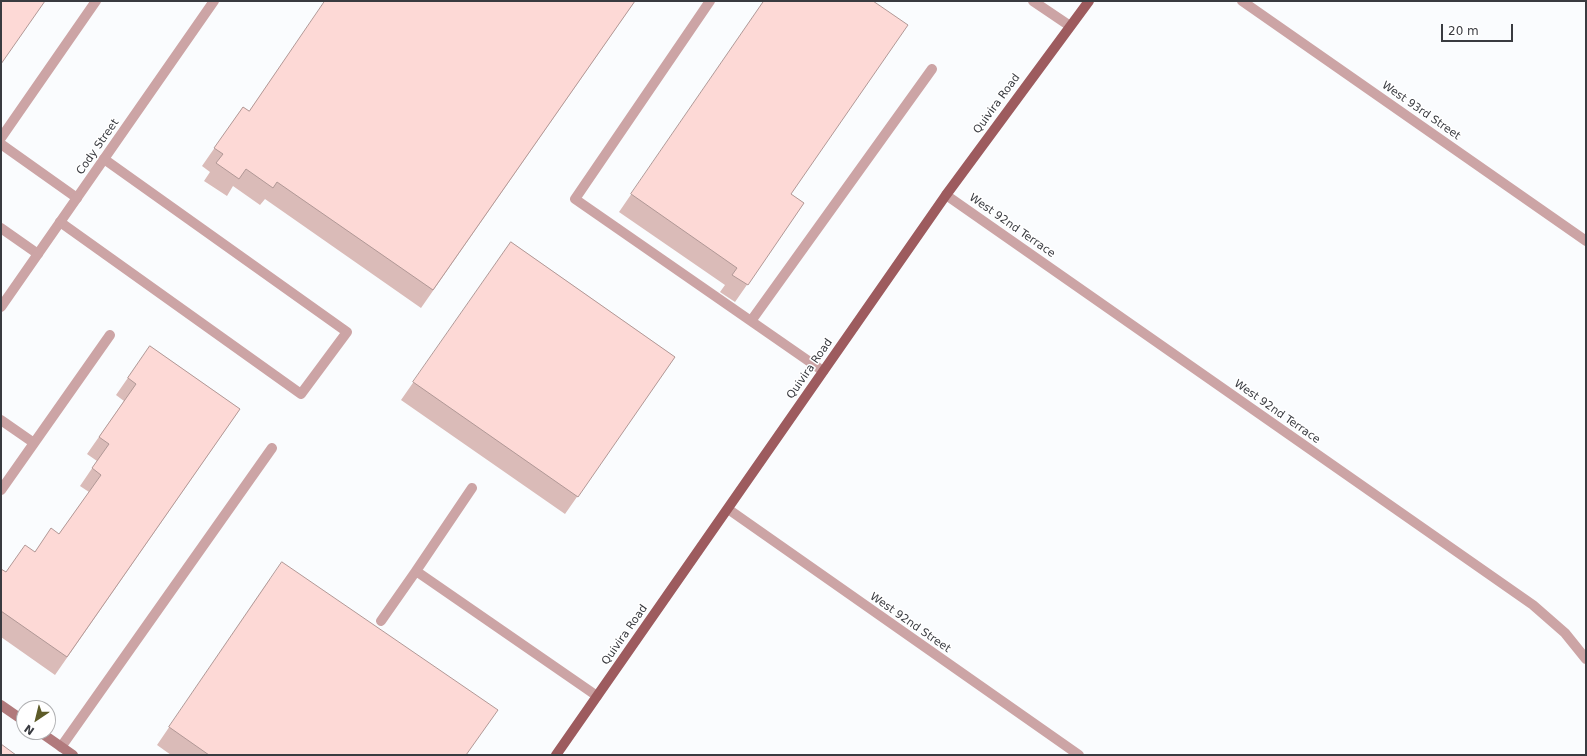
<!DOCTYPE html>
<html>
<head>
<meta charset="utf-8">
<style>
  body { margin:0 }
  #map { position:relative; width:1587px; height:756px; overflow:hidden; background:#fafcfe; font-family:"DejaVu Sans",sans-serif }
  canvas { display:block }
  .frame { position:absolute; inset:0; border:2px solid #393b40; pointer-events:none }
  .north { position:absolute; left:16px; top:700px; width:40px; height:40px; box-sizing:border-box; background:#fff; border:1px solid #b0b1b3; border-radius:50%; rotate:215deg; font-size:11px; font-weight:700; line-height:16px; text-align:center; color:#393b40 }
  .north::after { content:''; display:block; margin:auto; width:14px; height:18px; background:#5d5b28; clip-path:polygon(50% 0,100% 100%,50% 72%,0 100%) }
  .scale { position:absolute; left:1441px; top:24px; width:72px; height:18px; box-sizing:border-box; border:2px solid #393b40; border-top:0; padding-left:5px; font-size:12px; line-height:14px; white-space:nowrap; color:#393b40; -webkit-text-stroke:3px #fff; paint-order:stroke }
</style>
</head>
<body>
<div id="map">
<canvas width="1587" height="756"></canvas>
<div class="frame"></div>
<div class="north">N</div>
<div class="scale">20 m</div>
</div>
<script>
const ctx = document.querySelector('canvas').getContext('2d');
ctx.lineJoin = 'round';
function stroke(path, color, width, dash) { ctx.strokeStyle = color; ctx.lineWidth = width; ctx.lineCap = dash ? 'butt' : 'round'; ctx.setLineDash(dash || []); ctx.stroke(path); }
function paint(path, color) { ctx.fillStyle = color; ctx.fill(path, 'evenodd'); }
function label(font, color, halo, rows, align = 'center') {
  ctx.font = font + ' "DejaVu Sans",sans-serif'; ctx.lineWidth = 3; ctx.setLineDash([]); ctx.textBaseline = 'middle'; ctx.strokeStyle = halo; ctx.fillStyle = color; for (const [text, x, y, turn = 0] of rows) {
    ctx.save(); ctx.translate(x, y); ctx.rotate((+turn || 0) * Math.PI / 180); ctx.textAlign = isNaN(turn) ? turn : align; if (halo) ctx.strokeText(text, 0, 0); ctx.fillText(text, 0, 0); ctx.restore();
  }
}
const lane = new Path2D(`
  M710,1L575,199L823,371
  M1033,1L1070,26
  M1,138L96,1
  M1,144L77,198
  M60,222L301,394L347,332L104,159
  M1,228L38,254
  M751,321L932,69
  M1,420L34,443
  M472,488L416,571L597,696
  M1,490L110,335
  M381,621L416,571
  M61,747L272,448`);
const street = new Path2D(`
  M1242,1L1586,241
  M946,195L1533,605L1565,633L1586,659
  M1,307L214,1
  M728,509L1079,755`);
const secondary = new Path2D(`
  M1,705L24,721
  M40,732L73,755`);
const primary = new Path2D(`
  M556,755L946,195L1089,1`);
const wall = new Path2D(`
  M635,1L421,308L265,199L260,205L233,186L227,196L204,181L210,172L202,166L243,107L249,111Z
  M764,1L791,194L804,203L735,302L720,292L725,285L619,212Z
  M511,242L675,357L565,514L401,400Z
  M150,346L240,409L55,675L1,637V569L6,572L59,534L89,492L80,486L97,461L87,454L124,401L116,395Z
  M270,579L466,755H171L157,745Z`);
const building = new Path2D(`
  M1,1H45L1,64Z
  M325,1H635L433,290L277,182L273,188L246,169L239,179L216,163L223,154L214,148L243,107L249,111Z
  M764,1H873L908,25L791,194L804,203L748,285L732,275L737,268L631,194Z
  M511,242L675,357L578,497L413,382Z
  M150,346L240,409L67,657L1,611V569L6,572L25,545L35,552L51,528L59,534L101,475L92,468L109,444L99,437L136,384L128,378Z
  M282,562L498,710L466,755H209L169,727Z
  M1,744L16,755H1Z`);
const streetNames = [
  ["Quivira Road",997,104,-54],
  ["West 93rd Street",1421,111,35],
  ["Cody Street",98,147,-55],
  ["West 92nd Terrace",1012,226,35],
  ["Quivira Road",810,369,-55],
  ["West 92nd Terrace",1277,412,35],
  ["West 92nd Street",910,623,35],
  ["Quivira Road",625,635,-55]
];
stroke(lane, '#cca4a5', 10);
stroke(street, '#cca4a5', 10);
stroke(secondary, '#b17a7c', 10);
stroke(primary, '#9d5b5e', 10);
paint(wall, '#dabbb8');
paint(building, '#fdd9d6');
stroke(building, '#b19896', 1);
label('11px', '#393b40', '#fff', streetNames);
</script>
</body>
</html>
